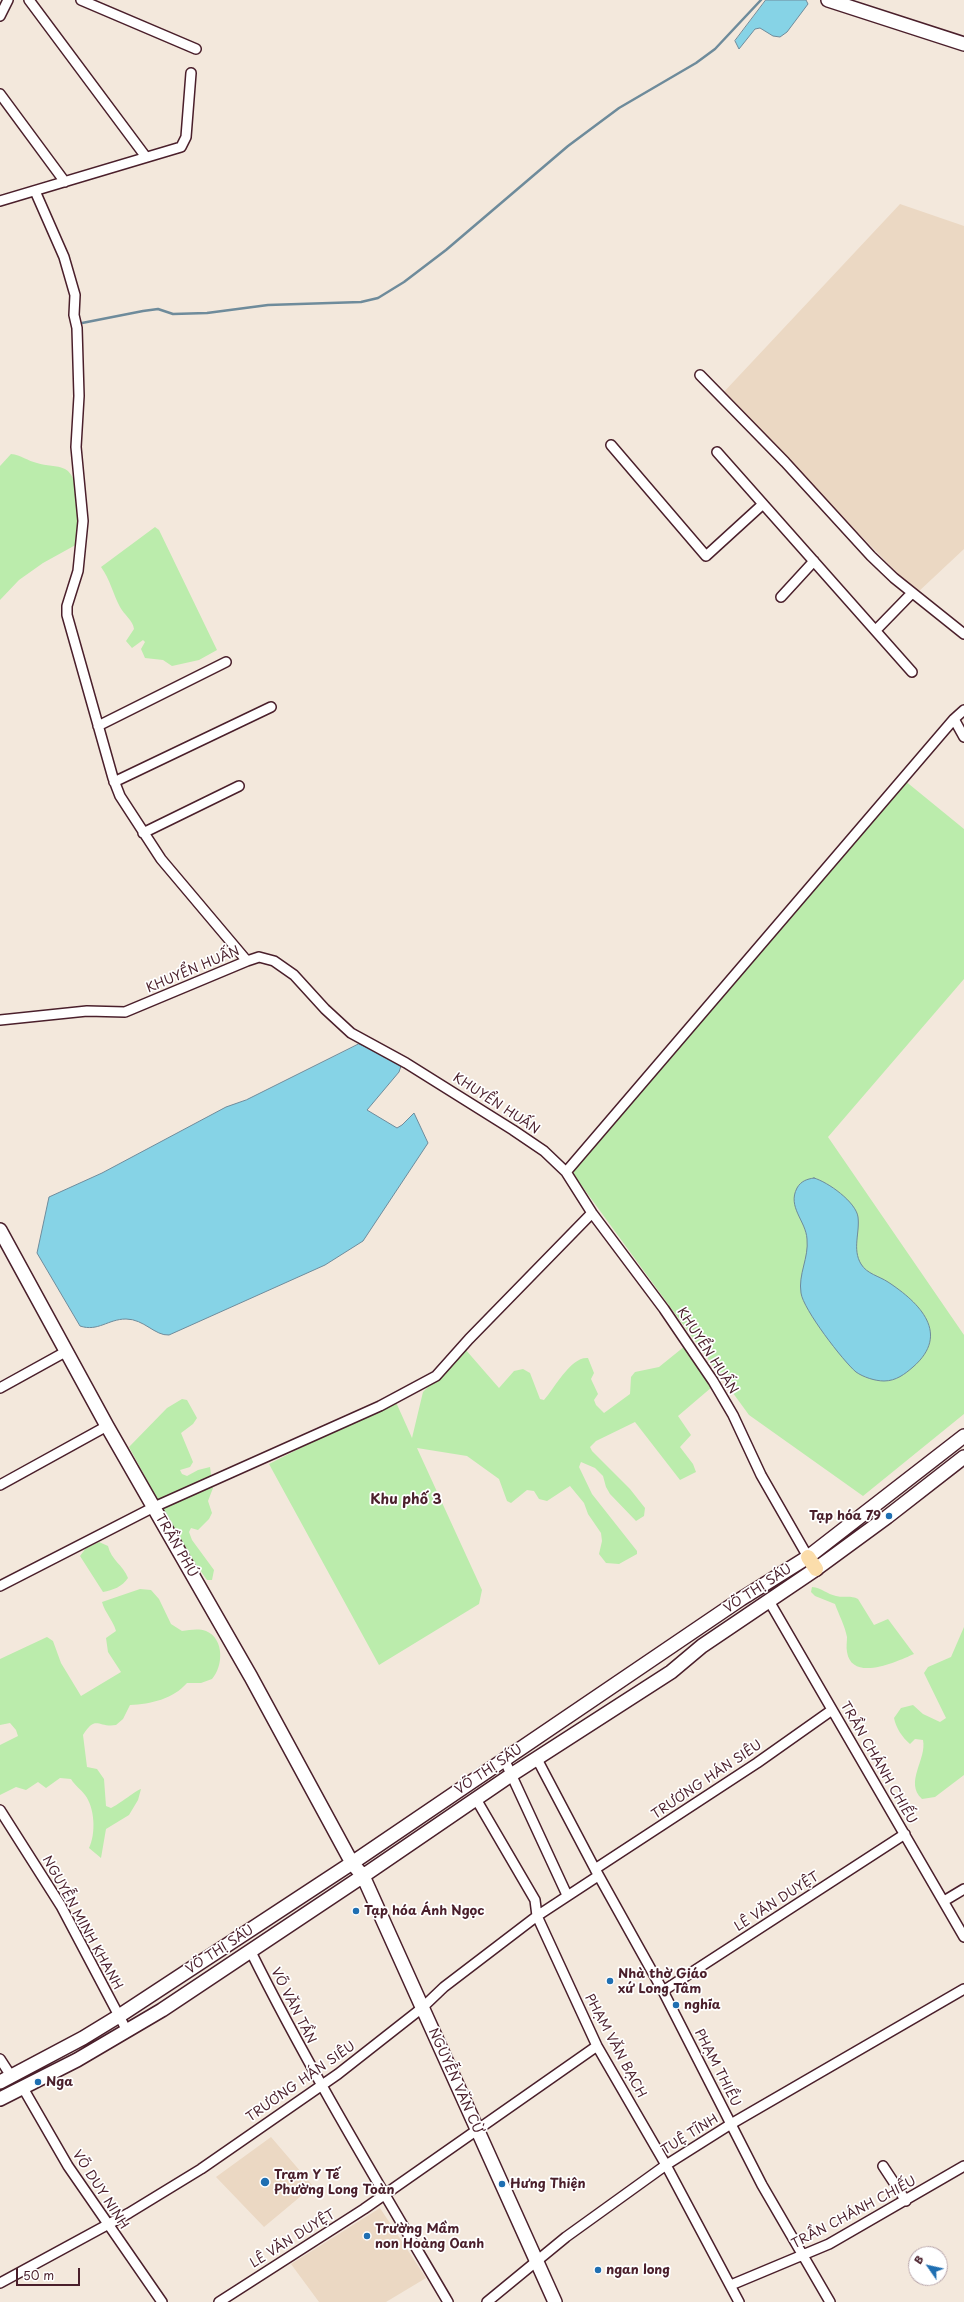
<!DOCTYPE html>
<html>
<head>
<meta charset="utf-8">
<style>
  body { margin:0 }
  #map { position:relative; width:964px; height:2302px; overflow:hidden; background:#f3e8dc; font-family:"Playpen Sans",sans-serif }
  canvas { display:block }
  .north { position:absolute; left:908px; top:2246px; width:40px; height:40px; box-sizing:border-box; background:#fff; border:1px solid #b7a5aa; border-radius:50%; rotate:304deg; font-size:11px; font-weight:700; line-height:16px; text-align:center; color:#4a1f2b }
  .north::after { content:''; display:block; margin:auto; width:14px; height:18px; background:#1f6fb2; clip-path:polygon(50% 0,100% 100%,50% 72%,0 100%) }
  .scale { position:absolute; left:16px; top:2268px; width:64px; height:18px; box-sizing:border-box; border:2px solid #4a1f2b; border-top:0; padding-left:5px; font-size:12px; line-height:14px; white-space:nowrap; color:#4a1f2b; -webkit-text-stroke:3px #fff; paint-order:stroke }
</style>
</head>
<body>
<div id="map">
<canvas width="964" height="2302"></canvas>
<div class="north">B</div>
<div class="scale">50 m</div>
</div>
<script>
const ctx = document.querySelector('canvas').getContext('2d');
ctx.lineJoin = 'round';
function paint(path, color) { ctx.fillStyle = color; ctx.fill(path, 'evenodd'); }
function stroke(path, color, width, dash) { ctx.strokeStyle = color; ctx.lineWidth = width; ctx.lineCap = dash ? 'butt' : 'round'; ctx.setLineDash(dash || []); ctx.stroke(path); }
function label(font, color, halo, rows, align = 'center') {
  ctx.font = font + ' "Playpen Sans",sans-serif'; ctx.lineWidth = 3.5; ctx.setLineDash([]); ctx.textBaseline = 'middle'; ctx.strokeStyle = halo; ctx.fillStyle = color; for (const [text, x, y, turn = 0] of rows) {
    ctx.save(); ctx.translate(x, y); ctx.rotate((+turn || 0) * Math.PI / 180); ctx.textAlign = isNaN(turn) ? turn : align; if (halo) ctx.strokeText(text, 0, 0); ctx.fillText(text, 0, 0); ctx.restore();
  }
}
const built = new Path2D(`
  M900,204L964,226V549L917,593L722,394Z
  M271,2137L313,2186L264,2227L216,2177Z
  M380,2208L426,2278L386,2302H319L291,2264Z`);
const green = new Path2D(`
  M11,454C21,455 28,461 37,463C46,466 57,465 65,469C82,478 80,524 81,542L43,563L19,580L0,600V466Z
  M155,527L159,530L217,650L199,660L172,666L163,660L145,658L141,649L145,642L143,640L132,648L126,641L134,629C133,620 124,615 120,607C113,594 110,579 101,567Z
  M904,780L964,829V979L828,1137L964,1335V1414L863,1496L749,1415L568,1167Z
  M685,1346L712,1387L678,1416L691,1435L680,1447L693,1464L696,1472L680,1480L635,1422L596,1441L590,1447L592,1451L630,1489L645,1508L644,1516L636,1521L610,1494L606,1487L603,1476L595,1468L581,1462L579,1467L592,1494L637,1551V1554L619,1564L606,1563L599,1554L602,1541L601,1533L588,1514L584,1503L570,1486L547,1501L539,1499L534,1491L527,1490L511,1503L507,1501L499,1479L467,1456L417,1448L482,1590L479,1604L379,1665L269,1464L395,1400L412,1438L423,1392L465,1349L499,1388L514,1371L523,1369L530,1373L540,1399L544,1400C554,1389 571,1356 588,1358L594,1373L591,1379L598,1394L594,1400L596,1405L604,1413L630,1394L631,1377L635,1372L659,1367Z
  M182,1399L187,1400L197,1418L193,1424L181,1433L193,1462L190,1467L180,1470L182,1474L187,1476L198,1470L210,1467L213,1488L208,1501L212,1513L209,1519L198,1530L191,1528L189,1532L192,1540L214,1570L212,1580H207C176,1538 154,1492 129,1447L167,1408Z
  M99,1542L108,1546C111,1560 123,1565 128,1578C122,1587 113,1590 103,1592L80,1556L86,1548Z
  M812,1587C822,1588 827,1594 836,1596C844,1598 851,1595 858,1599L874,1625L888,1619L914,1654C898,1661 852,1683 847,1652C846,1647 847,1642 847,1637C845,1626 839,1615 835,1604L815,1596L811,1592Z
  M140,1589L151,1590L159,1599L171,1624L182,1631C190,1630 198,1628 206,1631C225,1639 223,1667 212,1679L201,1683H187C173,1699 151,1704 130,1705L123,1719L116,1725C98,1728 96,1714 83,1735L87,1767L97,1769L104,1779L106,1806L111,1808C118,1805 138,1789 141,1789L138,1800L129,1815L106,1829L101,1858L89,1848C96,1834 95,1808 85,1795C81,1789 75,1786 71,1779L60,1778L46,1788L38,1782L26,1790L16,1787L0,1795V1745L18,1736L16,1730L10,1723L0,1725V1659L47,1637L53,1641L61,1663L81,1696L121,1672L108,1652L106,1638L116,1631C113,1620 105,1613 102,1602Z
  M964,1627V1775L935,1797L922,1799C904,1782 927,1760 923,1740L915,1739L910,1744C902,1737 896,1728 894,1718L901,1708L913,1705L923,1714L940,1722L946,1718L924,1673L928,1667L951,1657Z`);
const water = new Path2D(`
  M766,0H806L808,4L787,32L780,37L773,36L760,28L755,29L739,49L735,41Z
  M359,1044L390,1057L401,1066L399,1072L367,1110L397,1128L402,1125L414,1113L428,1143L363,1241L325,1265L169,1335C155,1336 144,1319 126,1319C108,1319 98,1332 80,1326L37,1253L49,1197L102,1173L226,1107L246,1100Z
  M814,1178C828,1182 856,1202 858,1217C860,1233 852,1249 861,1264C867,1274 879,1276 888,1282C920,1303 951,1334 913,1367C905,1374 896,1381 884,1381C875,1381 863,1377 856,1372C843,1361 803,1309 801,1293C798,1274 809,1258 807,1239C806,1221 787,1207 797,1188C801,1181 807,1179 814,1178Z`);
const stream = new Path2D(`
  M82,323L143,311L158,309L173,314L207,313L268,305L361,302L378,298L404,282L446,250L568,146L619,108L696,63L715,49L761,0`);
const minor = new Path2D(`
  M29,0L146,157
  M81,0L196,49
  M0,16L8,0
  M0,94L65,182
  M35,191L64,257L75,295L74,315L77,328L79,396L76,447L83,521L78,571L67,606V615L113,778L120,796L161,859L247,961
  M0,201L181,147L186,137L191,73
  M700,375L785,462L871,556L894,578L964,634
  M611,445L706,556L763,504
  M717,452L912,672
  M781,597L814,561
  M876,630L912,593
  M954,719L964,737
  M98,726L226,662
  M114,782L271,707
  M143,833L239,786
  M0,1020L87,1011L125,1012L247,961L259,957L274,961L294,975L325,1009L351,1033L406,1063L513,1130L544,1151L566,1172L592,1213L664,1309L713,1381L733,1415L761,1475L808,1557
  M566,1172L954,719L964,710
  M0,1388L67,1351
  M0,1485L107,1426
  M0,1586L154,1507L380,1406L436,1376L469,1339L592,1213
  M769,1601L964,1937
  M504,1759L567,1895
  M537,1759L595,1869L663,1991L762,2185L830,2302
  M476,1799L535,1900L537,1916L597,2046L666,2165L739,2302
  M0,1810L61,1906L127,2031
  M595,1869L757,1763L832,1710
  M944,1901L964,1889
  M250,1950C310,2071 380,2186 448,2302
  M663,1991L905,1834
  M0,2059L11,2076
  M23,2088L68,2166L162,2302
  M883,2166L906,2201
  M0,2283L129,2213L201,2169L338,2074L422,2008L444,1987L537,1916L598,1876
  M731,2285L829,2244L964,2166
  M219,2302L364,2209L597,2046
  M487,2302L566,2237L666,2165L731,2124L964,1989`);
const secondary = new Path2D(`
  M828,0L964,44
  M0,1230L107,1426L251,1677L352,1863L363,1876L555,2302
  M0,2082L83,2038L119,2016L352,1863L741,1599L808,1557L964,1436
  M0,2099L77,2060L162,2010L363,1876L511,1775L671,1672L702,1646L816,1569L887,1517L964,1457`);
const primary = new Path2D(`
  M808,1557L816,1569`);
const markers = [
  [889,1516,4,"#1f6fb2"],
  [356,1911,4,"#1f6fb2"],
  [610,1981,4,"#1f6fb2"],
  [676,2005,4,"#1f6fb2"],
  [38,2082,4,"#1f6fb2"],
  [265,2182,5,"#1f6fb2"],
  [502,2184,4,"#1f6fb2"],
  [367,2236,4,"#1f6fb2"],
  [598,2270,4,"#1f6fb2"]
];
const streetNames = [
  ["KHUYỂN HUẤN",193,970,-23],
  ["KHUYỂN HUẤN",496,1104,33],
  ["KHUYỂN HUẤN",707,1351,57],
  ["TRẦN PHÚ",176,1546,60],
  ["VÕ THỊ SÁU",758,1589,-33],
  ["TRẦN CHÁNH CHIẾU",878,1763,60],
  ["VÕ THỊ SÁU",489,1770,-34],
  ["TRƯƠNG HÁN SIÊU",707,1780,-34],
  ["LÊ VĂN DUYỆT",777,1902,-33],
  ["NGUYỄN MINH KHANH",82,1923,61],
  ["VÕ THỊ SÁU",220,1950,-33],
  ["VÕ VĂN TẦN",293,2006,63],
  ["PHẠM VĂN BẠCH",615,2046,62],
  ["PHẠM THIỀU",717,2068,63],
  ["NGUYỄN VĂN CỪ",455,2081,66],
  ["TRƯƠNG HÁN SIÊU",301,2082,-35],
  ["TUỆ TĨNH",690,2135,-32],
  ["VÕ DUY NINH",100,2190,57],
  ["TRẦN CHÁNH CHIẾU",854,2213,-28],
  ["LÊ VĂN DUYỆT",293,2239,-32]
];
const poiNames = [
  ["Tạp hóa 79",881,1516,"right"],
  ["Tạp hóa Ánh Ngọc",364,1911],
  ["Nhà thờ Giáo",618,1974],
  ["xứ Long Tâm",618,1989],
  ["nghĩa",684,2005],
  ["Nga",46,2082],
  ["Trạm Y Tế",274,2175],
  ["Phường Long Toàn",274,2190],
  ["Hưng Thiện",510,2184],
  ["Trường Mầm",375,2229],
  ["non Hoàng Oanh",375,2244],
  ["ngan long",606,2270]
];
const neighbourhoodNames = [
  ["Khu phố 3",406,1500]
];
paint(built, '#ebd8c3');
paint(green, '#bbecac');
paint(water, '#86d3e6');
stroke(water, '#6e8b9b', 1);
stroke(stream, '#6e8b9b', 2.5);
stroke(minor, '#4a1f2b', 12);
stroke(secondary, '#4a1f2b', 16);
stroke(primary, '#4a1f2b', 17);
stroke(minor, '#fff', 9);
stroke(secondary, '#fff', 13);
stroke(primary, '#fbddab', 14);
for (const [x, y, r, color] of markers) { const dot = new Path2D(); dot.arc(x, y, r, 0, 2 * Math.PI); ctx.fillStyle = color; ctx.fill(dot); stroke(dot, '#fff', 1.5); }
label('13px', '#4a1f2b', '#fff', streetNames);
label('bold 13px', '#4a1f2b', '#fff', poiNames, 'left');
label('bold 14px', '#4a1f2b', '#fff', neighbourhoodNames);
</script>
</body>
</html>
